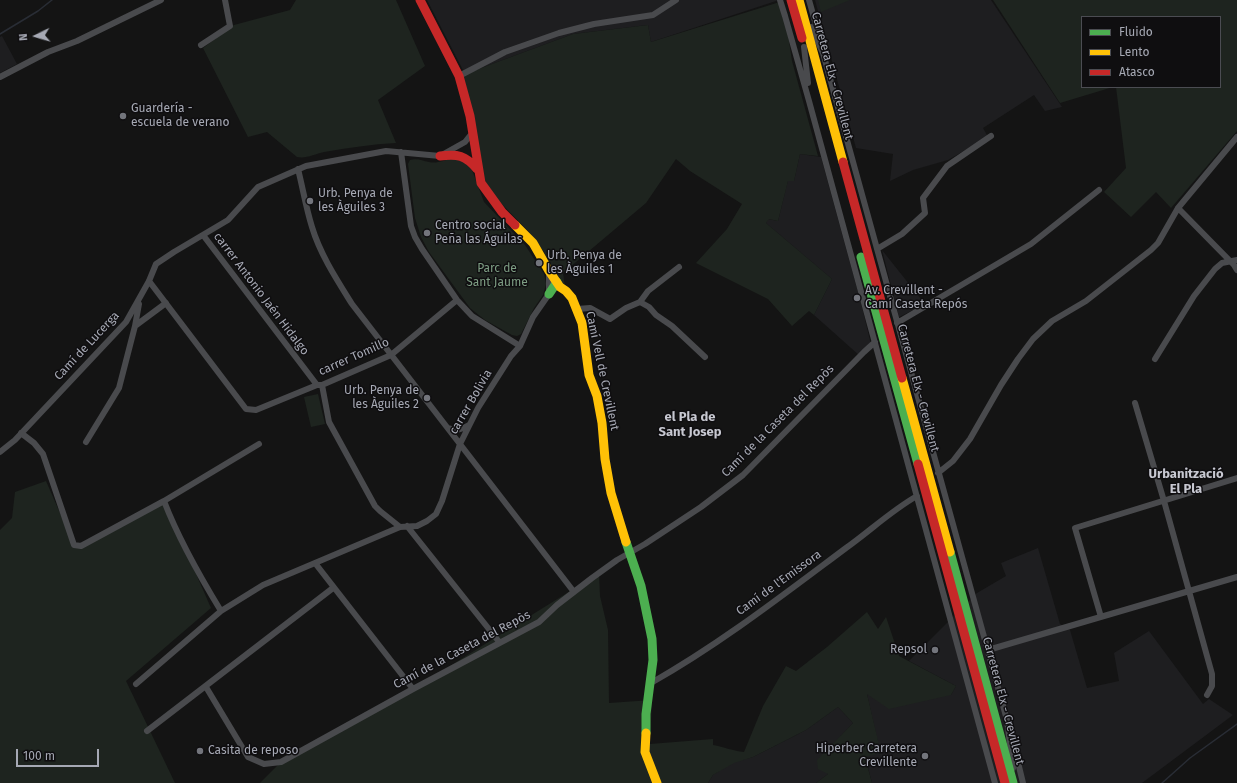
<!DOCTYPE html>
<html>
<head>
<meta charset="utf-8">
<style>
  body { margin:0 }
  #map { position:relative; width:1237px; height:783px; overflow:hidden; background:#141414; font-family:"Fira Sans",sans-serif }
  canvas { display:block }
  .legend { position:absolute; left:1081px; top:16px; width:140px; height:72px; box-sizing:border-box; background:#0f0e10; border:1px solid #4b4c52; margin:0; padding:5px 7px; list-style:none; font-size:12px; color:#a6a9b4 }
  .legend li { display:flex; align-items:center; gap:8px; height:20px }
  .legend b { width:20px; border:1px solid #4b4c52 }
  .north { position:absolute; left:16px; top:16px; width:40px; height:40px; -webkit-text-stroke:3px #0f0e10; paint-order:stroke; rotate:265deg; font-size:11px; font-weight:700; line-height:16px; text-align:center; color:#a6a9b4 }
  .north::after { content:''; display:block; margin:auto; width:14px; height:18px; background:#a6a9b4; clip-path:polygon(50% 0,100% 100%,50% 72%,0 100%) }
  .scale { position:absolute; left:16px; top:749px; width:83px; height:18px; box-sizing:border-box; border:2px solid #a6a9b4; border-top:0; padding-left:5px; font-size:12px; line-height:14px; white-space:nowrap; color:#a6a9b4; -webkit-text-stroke:3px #0f0e10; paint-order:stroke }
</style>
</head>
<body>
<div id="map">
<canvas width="1237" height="783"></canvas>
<ul class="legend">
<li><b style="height:5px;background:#4caf50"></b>Fluido</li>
<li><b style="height:5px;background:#ffc107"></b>Lento</li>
<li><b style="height:5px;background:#c62828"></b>Atasco</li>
</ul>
<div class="north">N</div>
<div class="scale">100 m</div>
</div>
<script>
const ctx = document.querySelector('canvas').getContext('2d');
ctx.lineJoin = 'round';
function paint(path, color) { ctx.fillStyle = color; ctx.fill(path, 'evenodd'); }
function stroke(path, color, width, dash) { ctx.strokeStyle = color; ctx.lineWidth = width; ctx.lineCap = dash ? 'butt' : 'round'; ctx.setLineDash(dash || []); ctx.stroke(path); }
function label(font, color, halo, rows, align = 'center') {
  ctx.font = font + ' "Fira Sans",sans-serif'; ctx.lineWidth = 3; ctx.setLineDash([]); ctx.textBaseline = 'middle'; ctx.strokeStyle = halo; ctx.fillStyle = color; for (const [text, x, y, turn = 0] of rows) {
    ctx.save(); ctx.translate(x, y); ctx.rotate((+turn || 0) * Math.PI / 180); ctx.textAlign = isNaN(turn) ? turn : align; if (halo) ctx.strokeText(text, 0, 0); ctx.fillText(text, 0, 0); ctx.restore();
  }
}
const built = new Path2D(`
  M427,0H779L651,42L648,25L573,34L465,74Z
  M815,0H991L1062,107L1045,111L1034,95L983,128L988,137L948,160L913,170L890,181L893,154L856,148Z
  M2,36L17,64L0,73V37Z
  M800,154L821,157L862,307L872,349L860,356L814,315L832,279L766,223L768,219L778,221L788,180L794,181Z
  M882,250L925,304L899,317Z
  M1038,548L1060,624L1070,630L1087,688L1119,681L1114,653L1149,631L1203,704L1209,699L1233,715L1142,783H872L865,756L880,752L867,694L951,695L956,686L909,661L977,593L1006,576L1001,563Z
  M838,707L853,723L818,760L828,774L816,783H708L713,775L732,762L753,757L806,730Z`);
const green = new Path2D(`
  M296,0H396L425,66L378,100L396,143C372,144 348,148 324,152C315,154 306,159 297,157L267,132L248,137L203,48L234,25L290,10Z
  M818,0H850L821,12Z
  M993,0H1237V131L1171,208L1156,192L1131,217L1104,192L1126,168L1116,87H1220V17H1082V87H1113L1060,103Z
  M783,1L792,61L818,156L800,154L794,181H788L778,221L769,219L766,223L832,279L814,315L809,311L792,326L768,299L696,263L727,229L742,204L690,171L676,159L646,203L563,273L565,287L553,272L544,252L529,232L497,199L486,184L481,171L463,79L465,74L573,34L648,25L651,42Z
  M452,158L465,162L472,170L484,202L525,245L544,274L546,284L543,295L534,308L521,334L517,336L512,335L485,320L470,308L429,252L421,237L415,218L408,164L410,160C418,158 422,161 429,162C436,164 446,160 452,158Z
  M318,394L325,424L311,427L304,397Z
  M46,481L74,545L81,546L164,501L211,608L126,681L175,783H0V530L12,518L15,492Z
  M599,573L600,596L608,630L609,703L652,700L650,744L713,739V745C724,747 733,751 744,752L763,706L786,666L796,671L827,647L867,612L878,629L886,617L899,656L956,686L951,695L889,709L867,694L881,753L865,757L872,783H816L828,774L818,769L817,760L853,723L838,707L806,730L753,757L734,763L713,775L708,783H260L281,762L413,689Z`);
const stream = new Path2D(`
  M0,34L38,11L52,0
  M1162,783L1190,758L1237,724`);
const street = new Path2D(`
  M780,0L785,16L809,101L995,783
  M809,0L820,39
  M811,27L823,53L1007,720L1013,768
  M201,45L230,26L225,0
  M804,47L808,83
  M459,76L505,52L559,33L594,24L653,15L676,0
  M0,77L48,52L77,41L161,0
  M401,152L411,226L415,237L422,249L457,300L472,316L520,346
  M298,169C303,189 306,208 312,227C320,254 337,280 352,304L574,592
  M1178,208L1234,265L1237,270
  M203,235L317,385
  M877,249L902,234L925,213L923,198L947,166L991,136
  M149,281L246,409L256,410L317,385H322L391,355L457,300
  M640,302L648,291L679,267
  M577,309L590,308L610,319L626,308L640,302L649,307L656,315L672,326L705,357
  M897,323L1031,244L1099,190
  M135,326L139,304
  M1155,359L1194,296L1215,269L1222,263L1237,260
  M322,385L329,422L375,506L380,511L400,527
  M1135,403L1164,501L1212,674V686L1207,695
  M448,428C456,431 461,430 469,425
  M21,433L34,443L43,454L74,545L81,546L164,501L259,444
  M86,442L119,388L135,326L166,303
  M0,452L15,440L126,322L149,281L156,264L174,252L228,220L258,187L306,166L386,151L440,156L465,142L473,132
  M938,473L953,461L970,439L1001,385L1018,359L1033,339L1052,321L1086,301L1151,250L1158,243L1178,208L1237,137
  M164,501C179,540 199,575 221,611
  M407,526L500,643
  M315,563L413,689
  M1101,617L1075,528L1237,478
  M988,650L1237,577
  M651,683C720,644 783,595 846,548C870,531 892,510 917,496
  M136,684L221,611L263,585L400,527L417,526L427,521L436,514L442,501L460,444L478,408L511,356L520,346L533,317L549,294V273
  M206,687L248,757L264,764L281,762L413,689L539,622L557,605L592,578L617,560L645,544L701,507L743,475L864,352L875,342
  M147,731L333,588
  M1014,746L1023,783`);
const fast = new Path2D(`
  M861,257L918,464
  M549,294L557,282
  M626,542L641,586L652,639L653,660L646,714V733
  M950,552L1013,783`);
const slow = new Path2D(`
  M799,0L843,162
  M515,225L533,243L549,271L560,287L566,291L572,298L582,323L589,375L597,396L602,423L605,459L611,493L626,542
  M902,378L950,552
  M646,733L645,752L657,783`);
const jam = new Path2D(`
  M420,0L459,76L470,116L481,183L502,212L515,225
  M791,0L802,38
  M440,156C458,154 465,155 477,169
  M843,162L902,378
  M918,464L1005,783`);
const markers = [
  [123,116,4,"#73757c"],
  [310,201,4,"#73757c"],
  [427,233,4,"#73757c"],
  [539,263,4,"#73757c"],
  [857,298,4,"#73757c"],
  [427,398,4,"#73757c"],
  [935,650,4,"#73757c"],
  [200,751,4,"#73757c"],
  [925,756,4,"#73757c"]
];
const streetNames = [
  ["Carretera Elx - Crevillent",832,76,75],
  ["carrer Antonio Jaén Hidalgo",261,294,53],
  ["Camí de Lucerga",87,346,-47],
  ["carrer Tomillo",354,357,-24],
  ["Camí Vell de Crevillent",602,371,78],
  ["Carretera Elx - Crevillent",918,388,75],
  ["carrer Bolivia",471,402,-60],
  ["Camí de la Caseta del Repòs",778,421,-45],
  ["Camí de l'Emissora",779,583,-36],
  ["Camí de la Caseta del Repòs",462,650,-28],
  ["Carretera Elx - Crevillent",1003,701,75]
];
const poiNames = [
  ["Guardería -",131,109],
  ["escuela de verano",131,123],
  ["Urb. Penya de",318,194],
  ["les Àguiles 3",318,208],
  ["Centro social",435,226],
  ["Peña las Águilas",435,240],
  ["Urb. Penya de",547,256],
  ["les Àguiles 1",547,270],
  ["Av. Crevillent -",865,291],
  ["Camí Caseta Repós",865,305],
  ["Urb. Penya de",419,391,"right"],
  ["les Àguiles 2",419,405,"right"],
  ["Repsol",927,650,"right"],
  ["Hiperber Carretera",917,749,"right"],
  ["Crevillente",917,763,"right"],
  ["Casita de reposo",208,751]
];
const parkNames = [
  ["Parc de",497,269],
  ["Sant Jaume",497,283]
];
const neighbourhoodNames = [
  ["el Pla de",690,417],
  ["Sant Josep",690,432],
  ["Urbanització",1186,474],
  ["El Pla",1186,489]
];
paint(built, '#1e1e20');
paint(green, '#1e241f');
stroke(stream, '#292d35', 1.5);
stroke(street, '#494a4d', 6);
stroke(fast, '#4caf50', 9);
stroke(slow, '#ffc107', 9);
stroke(jam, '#c62828', 9);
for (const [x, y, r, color] of markers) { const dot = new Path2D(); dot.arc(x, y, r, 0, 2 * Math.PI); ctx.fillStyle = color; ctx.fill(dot); stroke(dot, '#0f0e10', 1.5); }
label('12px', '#a6a9b4', '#0f0e10', streetNames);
label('12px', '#a6a9b4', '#0f0e10', poiNames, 'left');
label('12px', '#7e9e84', '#0f0e10', parkNames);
label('bold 13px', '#c7c8d1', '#0f0e10', neighbourhoodNames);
</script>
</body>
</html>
